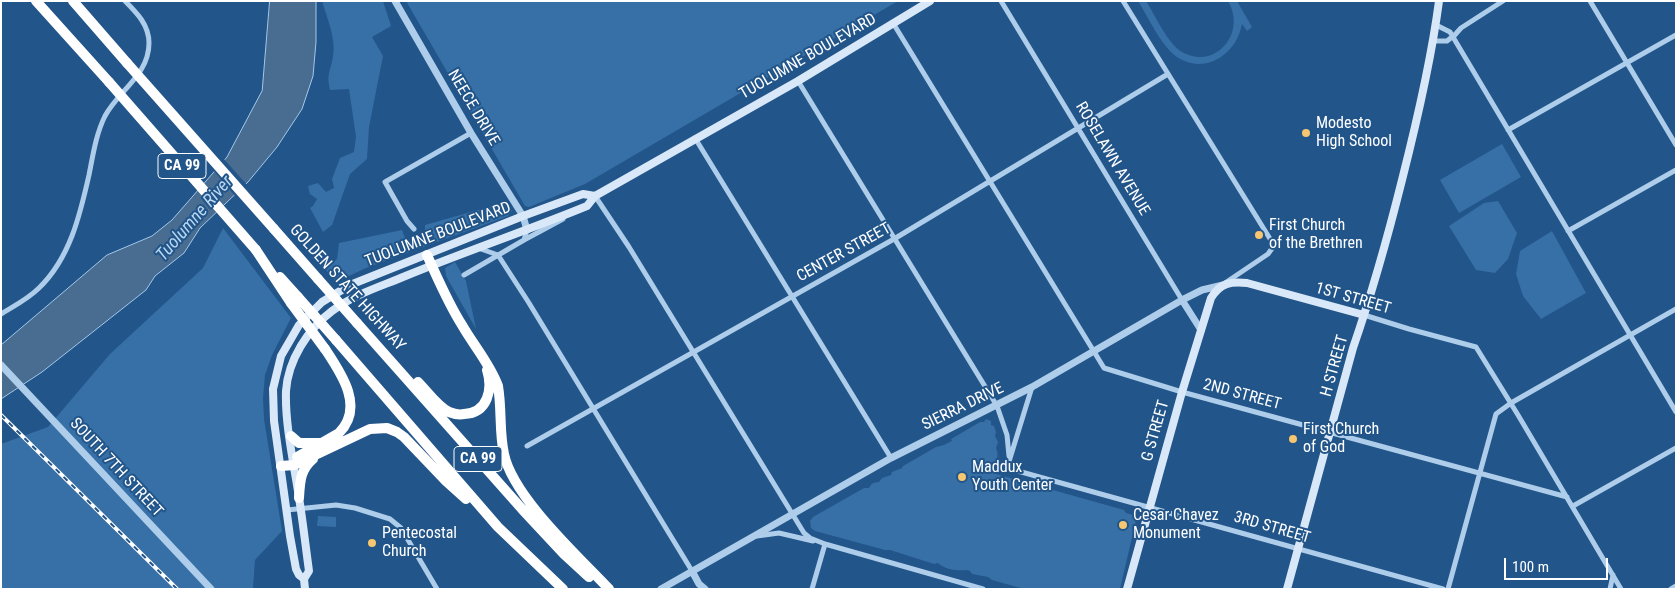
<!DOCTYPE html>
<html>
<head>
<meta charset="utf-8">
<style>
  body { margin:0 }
  #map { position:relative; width:1677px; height:590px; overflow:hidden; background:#225589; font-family:"Roboto Condensed",sans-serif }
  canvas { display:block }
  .frame { position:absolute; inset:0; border:2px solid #fff; pointer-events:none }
  .scale { position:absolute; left:1504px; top:558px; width:104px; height:22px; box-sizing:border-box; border:2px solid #fff; border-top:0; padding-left:6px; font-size:15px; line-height:18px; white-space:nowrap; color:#fff; -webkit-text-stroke:4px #225589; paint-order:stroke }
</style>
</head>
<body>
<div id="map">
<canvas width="1677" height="590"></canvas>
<div class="frame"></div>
<div class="scale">100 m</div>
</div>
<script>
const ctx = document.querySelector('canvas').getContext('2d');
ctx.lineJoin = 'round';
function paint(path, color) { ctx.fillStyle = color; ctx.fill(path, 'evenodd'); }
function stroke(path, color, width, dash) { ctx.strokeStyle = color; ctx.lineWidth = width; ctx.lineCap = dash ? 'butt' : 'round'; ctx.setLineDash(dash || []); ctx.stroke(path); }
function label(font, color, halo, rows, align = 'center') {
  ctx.font = font + ' "Roboto Condensed",sans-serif'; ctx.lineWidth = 4; ctx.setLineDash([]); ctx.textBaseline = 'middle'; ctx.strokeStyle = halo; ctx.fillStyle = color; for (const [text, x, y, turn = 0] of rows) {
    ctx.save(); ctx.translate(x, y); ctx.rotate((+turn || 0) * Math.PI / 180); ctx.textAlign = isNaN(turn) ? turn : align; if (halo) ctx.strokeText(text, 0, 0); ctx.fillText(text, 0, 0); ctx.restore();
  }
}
const green = new Path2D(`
  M322,1H383L391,26L372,37L383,56L369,127L367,159L350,174L332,225L323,232L310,208L313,206L317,199L310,194L308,186L318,183L326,192L334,188L332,179L340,158L354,152L356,137L349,89L330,90C326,73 331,71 333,56C336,38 327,18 322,1Z
  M406,1H898L585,184L529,207L525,206Z
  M1138,1H1146C1155,15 1166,40 1179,50C1212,73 1248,35 1228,1H1237L1252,27L1247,31L1242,24C1236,57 1200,78 1172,53C1159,41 1148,17 1138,1Z
  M1502,144L1521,177L1459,213L1440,180Z
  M1498,201L1517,233L1508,259L1495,273L1476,270L1449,226L1484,203Z
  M506,202L512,211L508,216L366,268L336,282L325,269L337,259L339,243L402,230L405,238C415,243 426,237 425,225Z
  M223,228L291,318L272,355L265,375L263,398L264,419L282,531L255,560L253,588L1,589V444L48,427L110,354L203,268Z
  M1552,231L1586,293L1541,319L1523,296L1516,274L1520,251Z
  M455,262L466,281L476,329L446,276L445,268Z
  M986,419L991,421V425L994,426L996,432L995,436L998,442L996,448C1001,457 992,465 996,474L1124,510L1126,513L1137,516L1120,589H1024L992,580L988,577L972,574L970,571L967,570C959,571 945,570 938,563L934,564L890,550H885L815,531L811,528L810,521L813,517L864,488H869C872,482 874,483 879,482L882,478L891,475L892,472L902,468L903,466L936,447L944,445L952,441L951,439L980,422H984Z
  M318,516L336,517V527L317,526Z`);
const water = new Path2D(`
  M270,1H316V42L313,76L302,109L277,147L248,182L200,228L184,253L155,276L146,290L42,372L1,399V345L107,255L152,236L172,220L227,157L262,91Z`);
const pier = new Path2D(`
  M223,158L248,186L236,197L213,170Z`);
const minor = new Path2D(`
  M1001,1L1182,300
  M1123,1L1272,242L1273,247L1268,254L1225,283
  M1590,1L1676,145
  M893,23L1104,368L1182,392L1567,497
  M1436,25L1450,32L1453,37L1676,412
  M1453,37L1461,28L1503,1
  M1434,41H1447L1452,37
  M798,81L997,406L1007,435L1009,456
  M1508,130L1676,35
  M695,138L891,458
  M595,196L629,247L804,533L810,538L825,544L983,589
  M414,229L407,221L385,182L471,133
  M1568,231L1676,170
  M524,240L563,219
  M478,248L498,255L529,303L692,571
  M464,275L524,240L527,230
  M1,314C14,306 28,299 39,288C70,258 80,215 89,175C93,155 96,134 105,116C119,90 149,75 149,43C149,25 137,13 125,1
  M1364,315L1409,329L1476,347L1518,415L1621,589
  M1032,387L1007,468L1443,589
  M527,446L894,239L1168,74
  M1573,506L1676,448
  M287,510L336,505L355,508L390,519L401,528L437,589
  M757,536L779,533L813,541
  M812,589L825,544
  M1448,589L1496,414L1511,403L1676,309
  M1610,589L1613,575
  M1671,589L1676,586`);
const tertiary = new Path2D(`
  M395,1L471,133L523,216L527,230
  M1182,300L1201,330
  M1,365L211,589
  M692,571L699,584L705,589
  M661,589L891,458L1032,387L1182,300L1202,290L1223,285`);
const secondary = new Path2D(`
  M304,579L299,575L296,569L290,536L274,421L273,389L281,356L299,325L322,302L350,285L523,216L583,194L595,196
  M305,589L304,579L309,571C305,542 302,514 297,485C292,455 285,421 286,391C288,360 308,329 332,311C353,295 379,287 403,277C464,252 526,231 587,206L595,196L798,81L930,1
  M1127,589L1182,392L1211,298C1220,283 1231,281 1247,283L1364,315
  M1287,589L1353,348C1372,293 1388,236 1402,180C1417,121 1431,62 1439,1`);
const motorway = new Path2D(`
  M36,1L109,82
  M73,1L127,63
  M274,229L318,279
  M256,250L291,303
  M427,255C438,279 448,303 462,325C474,346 490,364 498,386C502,409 499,432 504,454C513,497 578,556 609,589
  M280,277L298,297
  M357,323L522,509L564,554L589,577
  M336,340L498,527L563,589
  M418,382C427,391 437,406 449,412C454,414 459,415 464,414C488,413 493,389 487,370
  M291,436L299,443H320
  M297,457L339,433C365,407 341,373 325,349
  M281,466L294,465L370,429L387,428L397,432L404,437L446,481L466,499
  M299,498C300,482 300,470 313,459`);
const rail = new Path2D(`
  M1,415L177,589`);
const motorwayBridge = new Path2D(`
  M127,63L274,229
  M109,82L256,250
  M318,279L357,323
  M298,297L336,340
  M291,303L325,349`);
const markers = [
  [1306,133,5,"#f6c770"],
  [1259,235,5,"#f6c770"],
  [1293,439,5,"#f6c770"],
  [962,477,5,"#f6c770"],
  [1123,525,5,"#f6c770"],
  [372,543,5,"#f6c770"]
];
const shields = [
  [182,166,48],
  [478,459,48]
];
const shieldNames = [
  ["CA 99",182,166],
  ["CA 99",478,459]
];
const streetNames = [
  ["TUOLUMNE BOULEVARD",808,57,-30],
  ["NEECE DRIVE",473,108,59],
  ["ROSELAWN AVENUE",1112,159,59],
  ["TUOLUMNE BOULEVARD",438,235,-21],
  ["CENTER STREET",844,253,-29],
  ["GOLDEN STATE HIGHWAY",347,288,48],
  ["1ST STREET",1353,299,16],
  ["H STREET",1335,366,-74],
  ["2ND STREET",1242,395,15],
  ["SIERRA DRIVE",963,407,-26],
  ["G STREET",1156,431,-74],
  ["SOUTH 7TH STREET",116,468,47],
  ["3RD STREET",1272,528,16]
];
const poiNames = [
  ["Modesto",1316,124],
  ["High School",1316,142],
  ["First Church",1269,226],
  ["of the Brethren",1269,244],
  ["First Church",1303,430],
  ["of God",1303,448],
  ["Maddux",972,468],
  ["Youth Center",972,486],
  ["Cesar Chavez",1133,516],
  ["Monument",1133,534],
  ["Pentecostal",382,534],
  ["Church",382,552]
];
const waterNames = [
  ["Tuolumne River",195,219,-49]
];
paint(green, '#3670a6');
paint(water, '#496d91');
stroke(water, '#a2c8eb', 1);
paint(pier, '#225589');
stroke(minor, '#aecdea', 5);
stroke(tertiary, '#aecdea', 7);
stroke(secondary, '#d9e8f8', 8);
stroke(motorway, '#fff', 10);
stroke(rail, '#fff', 4);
stroke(rail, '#225589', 2, [5.5]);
stroke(motorwayBridge, '#fff', 10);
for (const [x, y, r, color] of markers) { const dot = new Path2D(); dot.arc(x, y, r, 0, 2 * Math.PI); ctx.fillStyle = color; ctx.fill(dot); stroke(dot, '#225589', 2); }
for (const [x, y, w] of shields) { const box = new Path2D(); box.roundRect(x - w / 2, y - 12.5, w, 25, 4); ctx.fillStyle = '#225589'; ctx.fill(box); stroke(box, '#fff', 1); }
label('bold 15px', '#fff', null, shieldNames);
label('16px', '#fff', '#225589', streetNames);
label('16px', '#fff', '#225589', poiNames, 'left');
label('italic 18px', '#bad7f1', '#225589', waterNames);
</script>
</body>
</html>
